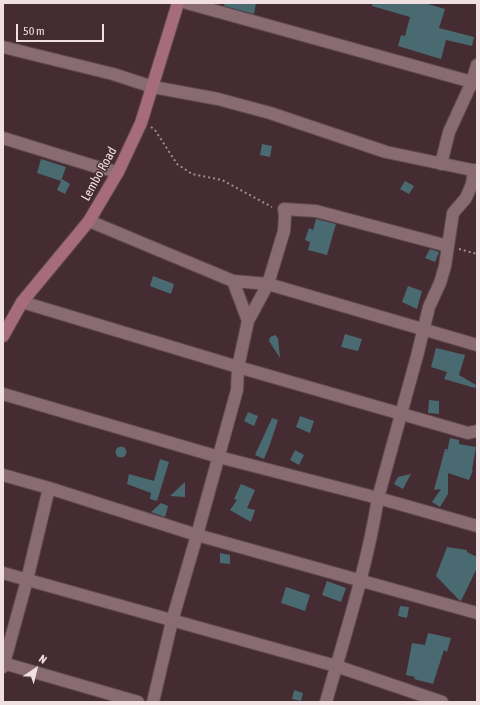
<!DOCTYPE html>
<html>
<head>
<meta charset="utf-8">
<style>
  body { margin:0 }
  #map { position:relative; width:480px; height:705px; overflow:hidden; background:#452c32; font-family:"Asap Condensed",sans-serif }
  canvas { display:block }
  .frame { position:absolute; inset:0; border:4px solid #f0dfe3; pointer-events:none }
  .north { position:absolute; left:16px; top:649px; width:40px; height:40px; -webkit-text-stroke:3px #452c32; paint-order:stroke; rotate:35deg; font-size:11px; font-weight:700; line-height:16px; text-align:center; color:#f0dfe3 }
  .north::after { content:''; display:block; margin:auto; width:14px; height:18px; background:#f0dfe3; clip-path:polygon(50% 0,100% 100%,50% 72%,0 100%) }
  .scale { position:absolute; left:16px; top:24px; width:88px; height:18px; box-sizing:border-box; border:2px solid #f0dfe3; border-top:0; padding-left:5px; font-size:12px; line-height:14px; white-space:nowrap; color:#f0dfe3; -webkit-text-stroke:3px #452c32; paint-order:stroke }
</style>
</head>
<body>
<div id="map">
<canvas width="480" height="705"></canvas>
<div class="frame"></div>
<div class="north">N</div>
<div class="scale">50 m</div>
</div>
<script>
const ctx = document.querySelector('canvas').getContext('2d');
ctx.lineJoin = 'round';
function paint(path, color) { ctx.fillStyle = color; ctx.fill(path, 'evenodd'); }
function stroke(path, color, width, dash) { ctx.strokeStyle = color; ctx.lineWidth = width; ctx.lineCap = dash ? 'butt' : 'round'; ctx.setLineDash(dash || []); ctx.stroke(path); }
function label(font, color, halo, rows, align = 'center') {
  ctx.font = font + ' "Asap Condensed",sans-serif'; ctx.lineWidth = 3; ctx.setLineDash([]); ctx.textBaseline = 'middle'; ctx.strokeStyle = halo; ctx.fillStyle = color; for (const [text, x, y, turn = 0] of rows) {
    ctx.save(); ctx.translate(x, y); ctx.rotate((+turn || 0) * Math.PI / 180); ctx.textAlign = isNaN(turn) ? turn : align; if (halo) ctx.strokeText(text, 0, 0); ctx.fillText(text, 0, 0); ctx.restore();
  }
}
const building = new Path2D(`
  M225,3H256L254,14L224,6Z
  M372,3H424L445,9L439,28L474,37L472,46L446,40L441,59L398,46L401,35L405,36L410,17L372,6Z
  M262,144L272,146L270,157L260,155Z
  M41,159L66,167L61,181L37,173Z
  M62,179L70,184L65,194L57,190Z
  M405,181L414,186L409,194L400,189Z
  M316,219L336,224L327,255L308,250L310,242L305,240L309,228L313,230Z
  M430,249L439,252L435,262L425,258Z
  M153,276L174,284L171,294L150,286Z
  M408,286L422,291L417,309L402,302Z
  M345,334L362,339L358,351L341,347Z
  M275,335L278,338L280,358L269,341L270,337Z
  M436,348L465,355L459,375L476,385L475,388L444,379L447,372L431,367Z
  M429,400L439,401V414L428,413Z
  M248,412L258,416L254,426L244,421Z
  M300,416L314,421L310,433L296,427Z
  M272,418L278,420L269,447L264,459L255,455Z
  M450,438L459,440V444L476,447L472,470H473L469,480L448,473V494L440,507L432,502L441,489L434,490L445,449H447V452Z
  M115.5 452a5.5 5.5 0 1 1 11 0a5.5 5.5 0 1 1-11 0Z
  M295,450L304,455L299,465L290,460Z
  M160,459L169,462L157,501L150,499L151,493L127,484L129,474L154,481Z
  M411,474L403,489L394,484L398,477Z
  M185,482V497L170,496Z
  M241,484L255,490L247,508L255,510L251,522L230,510L237,500L234,499Z
  M161,503L168,506L165,517L151,512Z
  M447,547L467,550V552L477,557V568L461,601L459,600L436,576Z
  M220,553L230,555V564L220,563Z
  M327,581L346,588L341,602L322,595Z
  M286,587L310,595L305,611L281,603Z
  M400,606L409,607L407,618L398,616Z
  M428,633L451,638L447,652L444,650L433,684L414,679L415,677L406,675L412,643L425,645Z
  M294,690L303,693L301,701L292,699Z`);
const path = new Path2D(`
  M151,127L155,130L177,164L192,174L222,180L272,207
  M459,249L477,254`);
const street = new Path2D(`
  M187,3L472,82L449,132L441,164
  M3,47L113,74L153,87L218,99L270,113L386,152L477,171
  M477,65L472,82L477,84
  M3,138L97,167L118,172
  M89,221L233,281L268,284L477,345
  M233,281L248,321
  M22,302L238,367L468,433L477,431
  M3,394L219,457L378,498L477,526
  M3,475L49,488L197,535L477,613
  M3,573L336,666L442,702
  M3,663L138,702
  M3,667L27,580L49,488
  M153,702L172,621L197,535L237,390L238,367L248,321L268,284L284,231L285,216L284,209L316,211L448,246
  M326,702C345,635 367,567 378,498L417,356L429,307L440,283L445,266L453,213L466,198L472,184L474,170`);
const secondary = new Path2D(`
  M3,336L22,302L89,221L118,172L141,123L178,3`);
const streetNames = [
  ["Lembo Road",99,174,-61]
];
paint(building, '#496a70');
stroke(street, '#5e494e', 14);
stroke(secondary, '#5e494e', 14);
stroke(path, '#a18c91', 2, [2, 3]);
stroke(street, '#896b72', 12);
stroke(secondary, '#a76c7c', 12);
label('13px', '#f0dfe3', '#452c32', streetNames);
</script>
</body>
</html>
